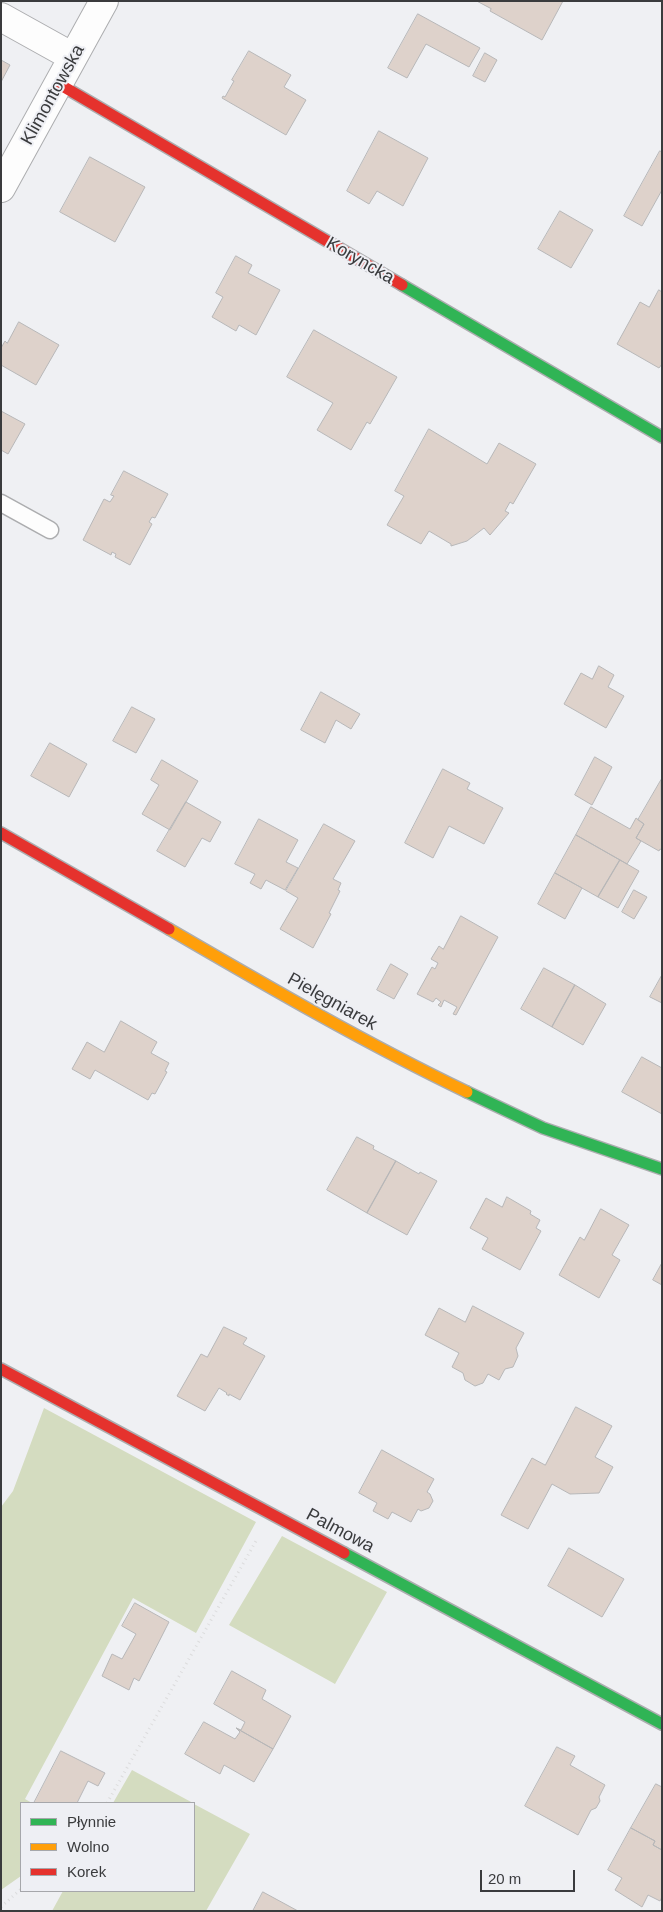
<!DOCTYPE html>
<html>
<head>
<meta charset="utf-8">
<style>
  body { margin:0 }
  #map { position:relative; width:663px; height:1912px; overflow:hidden; background:#eff0f3; font-family:Arial,sans-serif }
  canvas { display:block }
  .frame { position:absolute; inset:0; border:2px solid #3a3b3d; pointer-events:none }
  .legend { position:absolute; left:20px; top:1802px; width:175px; height:90px; box-sizing:border-box; background:#eeeff4; border:1px solid #a6a7ab; margin:0; padding:6px 9px; list-style:none; font-size:15px; color:#3a3b3d }
  .legend li { display:flex; align-items:center; gap:10px; height:25px }
  .legend b { width:25px; border:1px solid #a6a7ab }
  .scale { position:absolute; left:480px; top:1870px; width:95px; height:22px; box-sizing:border-box; border:2px solid #3a3b3d; border-top:0; padding-left:6px; font-size:15px; line-height:18px; white-space:nowrap; color:#3a3b3d; -webkit-text-stroke:4px #eeeff4; paint-order:stroke }
</style>
</head>
<body>
<div id="map">
<canvas width="663" height="1912"></canvas>
<div class="frame"></div>
<ul class="legend">
<li><b style="height:6px;background:#30b455"></b>Płynnie</li>
<li><b style="height:6px;background:#ff9f0a"></b>Wolno</li>
<li><b style="height:6px;background:#e5322d"></b>Korek</li>
</ul>
<div class="scale">20 m</div>
</div>
<script>
const ctx = document.querySelector('canvas').getContext('2d');
ctx.lineJoin = 'round';
function paint(path, color) { ctx.fillStyle = color; ctx.fill(path, 'evenodd'); }
function stroke(path, color, width, dash) { ctx.strokeStyle = color; ctx.lineWidth = width; ctx.lineCap = dash ? 'butt' : 'round'; ctx.setLineDash(dash || []); ctx.stroke(path); }
function label(font, color, halo, rows, align = 'center') {
  ctx.font = font + ' Arial,sans-serif'; ctx.lineWidth = 4; ctx.setLineDash([]); ctx.textBaseline = 'middle'; ctx.strokeStyle = halo; ctx.fillStyle = color; for (const [text, x, y, turn = 0] of rows) {
    ctx.save(); ctx.translate(x, y); ctx.rotate((+turn || 0) * Math.PI / 180); ctx.textAlign = isNaN(turn) ? turn : align; if (halo) ctx.strokeText(text, 0, 0); ctx.fillText(text, 0, 0); ctx.restore();
  }
}
const green = new Path2D(`
  M44,1408L256,1522L196,1633L133,1598L25,1799L32,1803H21V1876L1,1890V1507L13,1491Z
  M282,1536L387,1592L335,1684L229,1625Z
  M132,1770L193,1803H113Z
  M194,1804L250,1834L206,1911H52L63,1891H194Z`);
const building = new Path2D(`
  M477,1H563L542,40L490,11L491,9Z
  M418,14L480,48L469,67L426,44L407,78L388,68Z
  M249,51L291,75L284,87L306,100L286,135L222,98L223,96L225,97L234,81L232,80Z
  M485,53L497,60L485,82L473,76Z
  M1,60L10,65L1,82Z
  M379,131L428,158L403,206L377,191L369,204L347,191Z
  M660,151L662,152V190L642,226L624,216Z
  M90,157L145,187L115,242L60,212Z
  M560,211L593,230L571,268L538,249Z
  M236,256L252,265L248,273L280,290L256,335L239,325L236,331L212,317L223,297L216,293Z
  M659,290L662,292V364L659,368L617,344L640,302L649,307Z
  M19,322L59,345L36,385L1,365V348L5,341L7,343Z
  M314,330L397,377L370,424L367,422L351,450L317,430L333,403L287,377Z
  M1,411L25,424L8,454L1,450Z
  M429,429L487,464L499,443L536,464L513,504L510,502L505,511L509,513L490,535L484,528L467,541L451,546V544L429,531L421,544L387,525L404,496L395,491Z
  M124,471L168,494L155,518L152,517L149,522L152,524L130,565L115,557L116,554L112,552L111,555L83,540L104,499L110,502L114,496L111,495Z
  M599,666L614,675L608,687L624,696L606,728L564,704L581,673L592,679Z
  M321,692L360,714L351,729L336,720L325,743L301,730Z
  M132,707L155,719L136,753L113,741Z
  M50,743L87,764L69,797L31,776Z
  M595,757L612,767L592,805L575,795Z
  M162,760L198,781L170,830L142,814L159,785L151,780Z
  M443,769L470,783L467,789L503,808L484,844L449,826L433,858L405,843Z
  M661,780L662,850L660,849L659,851L636,838L644,824L638,820Z
  M186,802L221,822L210,842L202,838L185,867L157,851Z
  M591,807L630,829L636,818L644,824L636,838L641,841L627,864L576,835Z
  M259,819L298,840L286,862L298,868L285,890L266,880L261,889L250,883L255,874L235,864Z
  M324,824L355,841L333,879L341,883L338,890L340,891L329,913L331,914L313,948L280,929L298,898L286,891Z
  M576,835L620,860L598,897L555,873Z
  M620,860L639,871L618,908L598,897Z
  M555,873L582,888L565,919L538,904Z
  M634,890L647,897L634,919L622,912Z
  M461,916L498,937L456,1015L453,1014L457,1007L444,1000L441,1007L438,1005L441,1002L436,998L433,1002L417,994L432,967L435,969L438,963L431,959L439,946L443,949Z
  M391,964L408,974L394,999L377,990Z
  M544,968L575,985L552,1027L521,1009Z
  M662,975V1003L650,997Z
  M575,985L606,1004L583,1045L552,1027Z
  M121,1021L157,1042L151,1053L169,1063L165,1071L167,1072L155,1094L152,1093L148,1100L95,1070L90,1079L72,1069L87,1042L104,1052Z
  M642,1057L662,1068V1114L622,1092Z
  M357,1137L374,1146L373,1149L396,1161L367,1213L327,1190Z
  M396,1161L419,1174L420,1172L437,1181L407,1235L367,1213Z
  M507,1197L531,1211L530,1214L540,1220L536,1228L541,1231L520,1270L482,1249L488,1238L470,1228L486,1198L502,1207Z
  M601,1209L629,1225L612,1255L620,1260L599,1298L559,1275L580,1237L584,1240Z
  M662,1263V1285L653,1280Z
  M473,1306L524,1333L516,1348L518,1356L513,1367L505,1369L499,1380L488,1374L483,1383L475,1386L465,1380L463,1373L452,1367L459,1353L425,1335L439,1308L465,1322Z
  M224,1327L247,1338L243,1344L265,1356L240,1400L229,1394V1396L226,1394L227,1393L219,1388L205,1411L177,1396L201,1354L207,1357Z
  M576,1407L612,1426L595,1457L613,1467L599,1493L570,1494L552,1484L528,1529L501,1515L532,1458L545,1465Z
  M382,1450L434,1479L427,1492L430,1494L433,1501L429,1508L421,1511L418,1509L411,1522L392,1512L388,1519L373,1511L377,1503L359,1493Z
  M569,1548L624,1579L602,1617L548,1586Z
  M135,1603L169,1622L139,1681L134,1678L129,1690L102,1676L112,1654L122,1659L136,1634L122,1626Z
  M232,1671L266,1690L262,1699L291,1716L273,1749L236,1728L241,1730L245,1722L214,1704Z
  M204,1722L235,1739L240,1732L236,1728L273,1749L254,1782L224,1765L220,1774L185,1754Z
  M557,1747L575,1756L570,1765L605,1785L599,1797L600,1801L596,1808L591,1810L578,1835L525,1806Z
  M61,1751L105,1773L98,1786L88,1781L77,1803H34Z
  M656,1784L662,1787V1850L653,1845L655,1841L631,1828Z
  M631,1828L655,1841L653,1845L662,1850V1897L660,1901L648,1895L642,1907L615,1890L622,1878L608,1870Z
  M263,1892L298,1911H253Z`);
const path = new Path2D(`
  M107,1803L256,1541
  M1,1907L21,1889`);
const lane = new Path2D(`
  M1,503L50,530`);
const street = new Path2D(`
  M1,17L73,57
  M1,188L104,1`);
const fast = new Path2D(`
  M402,285L662,437
  M467,1092L543,1128L662,1169
  M344,1553L662,1724`);
const slow = new Path2D(`
  M169,929C267,986 365,1043 467,1092`);
const jam = new Path2D(`
  M59,84L402,285
  M1,833L169,929
  M1,1369L344,1553`);
const streetNames = [
  ["Klimontowska",53,95,-61],
  ["Koryncka",360,261,30],
  ["Pielęgniarek",332,1002,29],
  ["Palmowa",340,1531,28]
];
paint(green, '#d4dcc0');
paint(building, '#ded2cb');
stroke(building, '#b7b7b8', 1);
stroke(lane, '#acadaf', 19);
stroke(street, '#acadaf', 30);
stroke(fast, '#acadaf', 14);
stroke(slow, '#acadaf', 14);
stroke(jam, '#acadaf', 14);
stroke(path, '#dcdcdd', 3, [1, 4]);
stroke(lane, '#fdfdfd', 16);
stroke(street, '#fdfdfd', 28);
stroke(fast, '#30b455', 11);
stroke(slow, '#ff9f0a', 11);
stroke(jam, '#e5322d', 11);
label('18px', '#3a3b3d', '#eeeff4', streetNames);
</script>
</body>
</html>
